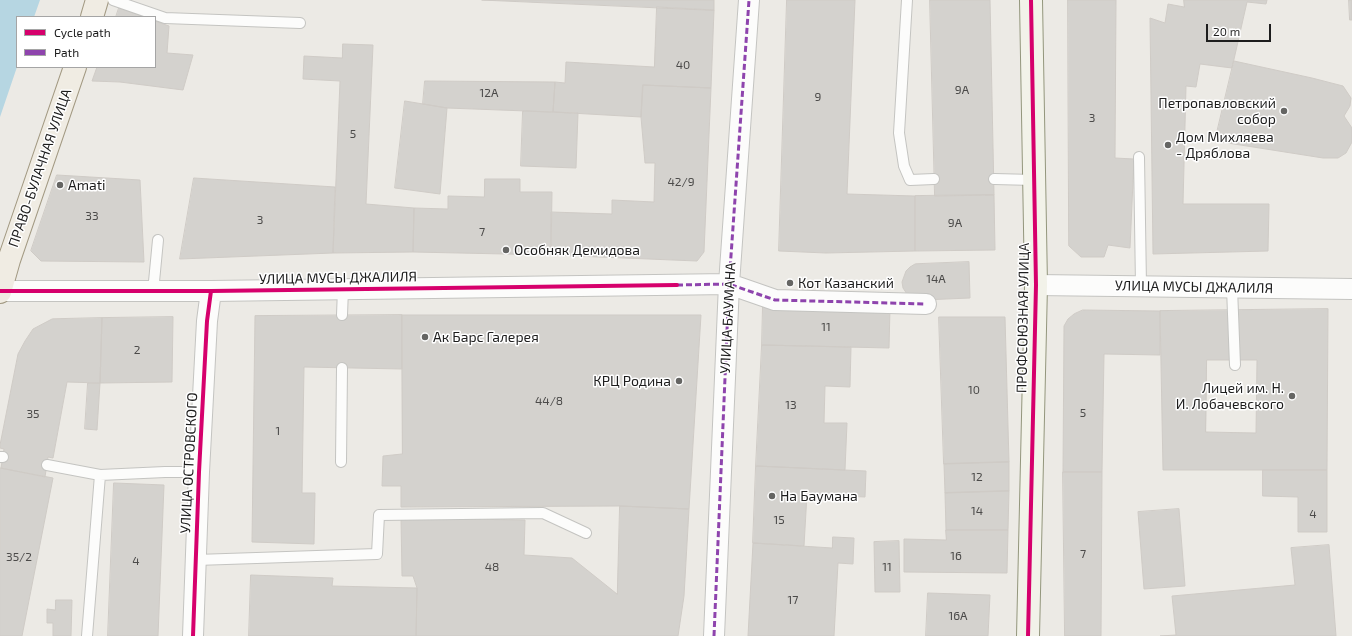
<!DOCTYPE html>
<html>
<head>
<meta charset="utf-8">
<style>
  body { margin:0 }
  #map { position:relative; width:1352px; height:636px; overflow:hidden; background:#eceae5; font-family:"Exo 2",sans-serif }
  canvas { display:block }
  .legend { position:absolute; left:16px; top:16px; width:140px; height:52px; box-sizing:border-box; background:#fff; border:1px solid #a5a5a5; margin:0; padding:5px 7px; list-style:none; font-size:12px; color:#1d1d1d }
  .legend li { display:flex; align-items:center; gap:8px; height:20px }
  .legend b { width:20px; border:1px solid #a5a5a5 }
  .scale { position:absolute; left:1206px; top:24px; width:65px; height:18px; box-sizing:border-box; border:2px solid #1d1d1d; border-top:0; padding-left:5px; font-size:12px; line-height:14px; white-space:nowrap; color:#1d1d1d; -webkit-text-stroke:3px #fff; paint-order:stroke }
</style>
</head>
<body>
<div id="map">
<canvas width="1352" height="636"></canvas>
<ul class="legend">
<li><b style="height:5px;background:#d6006c"></b>Cycle path</li>
<li><b style="height:5px;background:#8e44ad"></b>Path</li>
</ul>
<div class="scale">20 m</div>
</div>
<script>
const ctx = document.querySelector('canvas').getContext('2d');
ctx.lineJoin = 'round';
function paint(path, color) { ctx.fillStyle = color; ctx.fill(path, 'evenodd'); }
function stroke(path, color, width, dash) { ctx.strokeStyle = color; ctx.lineWidth = width; ctx.lineCap = dash ? 'butt' : 'round'; ctx.setLineDash(dash || []); ctx.stroke(path); }
function label(font, color, halo, rows, align = 'center') {
  ctx.font = font + ' "Exo 2",sans-serif'; ctx.lineWidth = 3; ctx.setLineDash([]); ctx.textBaseline = 'middle'; ctx.strokeStyle = halo; ctx.fillStyle = color; for (const [text, x, y, turn = 0] of rows) {
    ctx.save(); ctx.translate(x, y); ctx.rotate((+turn || 0) * Math.PI / 180); ctx.textAlign = isNaN(turn) ? turn : align; if (halo) ctx.strokeText(text, 0, 0); ctx.fillText(text, 0, 0); ctx.restore();
  }
}
const water = new Path2D(`
  M0,0H40L34,17H17V67L0,117Z`);
const building = new Path2D(`
  M482,0H714V10Z
  M787,0H855L847,194L915,196V251L826,253L779,251Z
  M930,0H990L994,195L935,196Z
  M1068,0H1116L1115,158L1134,159L1130,248L1108,245L1104,257H1081L1069,246Z
  M1184,0H1267L1266,4L1247,2L1232,68L1200,64L1196,87L1186,86L1183,204H1269L1268,251L1153,254L1150,18L1165,23L1168,4L1184,7Z
  M1349,0H1352V20H1350Z
  M657,7L714,10L711,88L643,85L641,117L553,112L555,82L565,83L566,62L654,67Z
  M119,8L145,17H116Z
  M155,21L169,26L167,53L193,55L183,90L120,82L92,81L97,67H155Z
  M343,44L373,45L366,204L414,208L413,252L333,253L340,81L303,79L304,56L342,58Z
  M1234,61L1312,78L1343,86L1351,98L1350,106L1344,116L1352,128V142L1346,153L1338,158H1323L1215,141Z
  M425,81L555,82L553,112L447,108L423,104Z
  M643,85L711,88L704,252L697,261L551,255V212L612,214V200L654,202L655,163H645L641,117Z
  M405,101L447,108L440,194L395,188Z
  M523,111L578,113L576,168L521,166Z
  M57,175L140,180L144,262L41,261L31,251Z
  M194,178L335,187L333,253L180,259Z
  M485,179H520V192H552L551,255L413,252L414,208L448,209V196L484,197Z
  M994,195L995,250L915,251V196Z
  M969,262L970,298L923,300L907,294L903,288L902,282L906,271L910,267L915,264Z
  M763,304L890,308L889,348L762,345Z
  M1328,309L1327,470H1163L1160,311ZM1207,360H1257L1256,433L1206,432Z
  M1083,310L1160,311V355L1104,354L1102,472H1063L1064,326L1068,319L1074,314Z
  M402,315H701L689,509L620,506L401,507V486H382L383,456L402,454Z
  M402,315V369L304,367L302,493H315L314,544L252,542L255,316Z
  M173,317L172,382L100,383L102,318Z
  M939,317H1005L1009,462L944,464Z
  M102,318L100,383L67,382L53,458L48,457L45,477L1,468L4,449L0,448V445L18,354L25,341L33,329L52,319Z
  M762,345L851,347L850,387L825,386L824,423H847L845,470L756,466Z
  M88,383H100L97,430L85,429Z
  M1009,462V491L945,493L944,464Z
  M756,466L866,471L865,497L807,494L804,546L753,543Z
  M0,468L53,478L22,636H0Z
  M1263,470H1327V532H1298V497L1263,496Z
  M1063,472H1102L1101,636H1065Z
  M114,483L164,485L158,636H108Z
  M1009,491L1008,530H946L945,493Z
  M620,506L689,509L684,596L678,636H416L417,588L413,576H402L401,518L525,520L524,555L572,558L617,594Z
  M1179,509L1185,586L1144,589L1138,512Z
  M946,530H1008L1007,573L904,572V539L946,540Z
  M833,537L854,538L853,564L838,563L834,636H748L753,543L832,548Z
  M899,541L900,592H875L874,542Z
  M1329,545L1336,636H1160L1176,635L1172,596L1295,585L1291,548Z
  M251,575L333,578L332,586L417,588L416,636H249Z
  M928,593L990,595L988,636H926Z
  M56,600H72L71,636H53V623H47V609L55,610Z`);
const lane = new Path2D(`
  M113,0L165,18L300,23
  M907,0L899,133L904,166L910,180L934,179
  M1139,157L1141,286
  M994,179L1034,180
  M1232,288L1235,365
  M153,292L158,240
  M342,315L343,289
  M0,457H3
  M341,462L342,368
  M47,465L100,475L165,472H199
  M196,560L377,554L379,515L543,513L586,533
  M87,636L100,475`);
const street = new Path2D(`
  M1036,285L1352,289
  M0,291H211L729,284L775,300L926,304
  M193,636L199,472L207,321L211,291
  M714,636L729,284L749,0`);
const secondary = new Path2D(`
  M1028,636L1036,285L1031,0`);
const primary = new Path2D(`
  M92,17L97,0
  M0,292L9,260L75,67`);
const quiet = new Path2D(`
  M677,285L729,284L775,300L926,304
  M714,636L729,284L749,0`);
const cycleway = new Path2D(`
  M0,291H211L677,285
  M193,636L199,472L207,321L211,291
  M1028,636L1036,285L1031,0`);
const markers = [
  [1284,111,4,"#656563"],
  [1168,145,4,"#656563"],
  [60,185,4,"#656563"],
  [506,250,4,"#656563"],
  [790,283,4,"#656563"],
  [425,337,4,"#656563"],
  [679,381,4,"#656563"],
  [1292,396,4,"#656563"],
  [772,496,4,"#656563"]
];
const numberNames = [
  ["40",683,65],
  ["9А",962,90],
  ["12А",489,93],
  ["9",818,97],
  ["3",1092,118],
  ["5",353,134],
  ["42/9",681,182],
  ["33",92,216],
  ["3",260,220],
  ["9А",955,223],
  ["7",482,232],
  ["14А",936,279],
  ["11",826,327],
  ["2",137,350],
  ["10",974,390],
  ["44/8",549,401],
  ["13",791,405],
  ["5",1083,413],
  ["35",33,414],
  ["1",278,431],
  ["12",977,477],
  ["14",977,511],
  ["4",1313,514],
  ["15",779,520],
  ["7",1083,554],
  ["16",956,556],
  ["35/2",19,557],
  ["4",136,561],
  ["48",492,567],
  ["11",887,567],
  ["17",793,600],
  ["16А",958,616]
];
const poiNames = [
  ["Петропавловский",1276,103,"right"],
  ["собор",1276,119,"right"],
  ["Дом Михляева",1176,137],
  ["- Дряблова",1176,153],
  ["Amati",68,185],
  ["Особняк Демидова",514,250],
  ["Кот Казанский",798,283],
  ["Ак Барс Галерея",433,337],
  ["КРЦ Родина",671,381,"right"],
  ["Лицей им. Н.",1284,388,"right"],
  ["И. Лобачевского",1284,404,"right"],
  ["На Баумана",780,496]
];
const streetNames = [
  ["ПРАВО-БУЛАЧНАЯ УЛИЦА",40,168,-71],
  ["УЛИЦА МУСЫ ДЖАЛИЛЯ",338,278,-1],
  ["УЛИЦА МУСЫ ДЖАЛИЛЯ",1194,287,1],
  ["УЛИЦА БАУМАНА",728,318,-87],
  ["ПРОФСОЮЗНАЯ УЛИЦА",1023,318,-89],
  ["УЛИЦА ОСТРОВСКОГО",189,463,-87]
];
paint(water, '#b6d6e2');
paint(building, '#d4d2ce');
stroke(building, '#cfcbc6', 1);
stroke(lane, '#c4c4c1', 12);
stroke(street, '#c4c4c1', 22);
stroke(secondary, '#93967c', 24);
stroke(primary, '#a29982', 24);
stroke(lane, '#fcfcfb', 10);
stroke(street, '#fcfcfb', 20);
stroke(secondary, '#f2f2e9', 22);
stroke(primary, '#f0ece3', 22);
stroke(quiet, '#8e44ad', 3, [6, 3]);
stroke(cycleway, '#d6006c', 4);
for (const [x, y, r, color] of markers) { const dot = new Path2D(); dot.arc(x, y, r, 0, 2 * Math.PI); ctx.fillStyle = color; ctx.fill(dot); stroke(dot, '#fff', 1.5); }
label('12px', '#4b4a49', null, numberNames);
label('14px', '#1d1d1d', '#fff', poiNames, 'left');
label('14px', '#1d1d1d', '#fff', streetNames);
</script>
</body>
</html>
